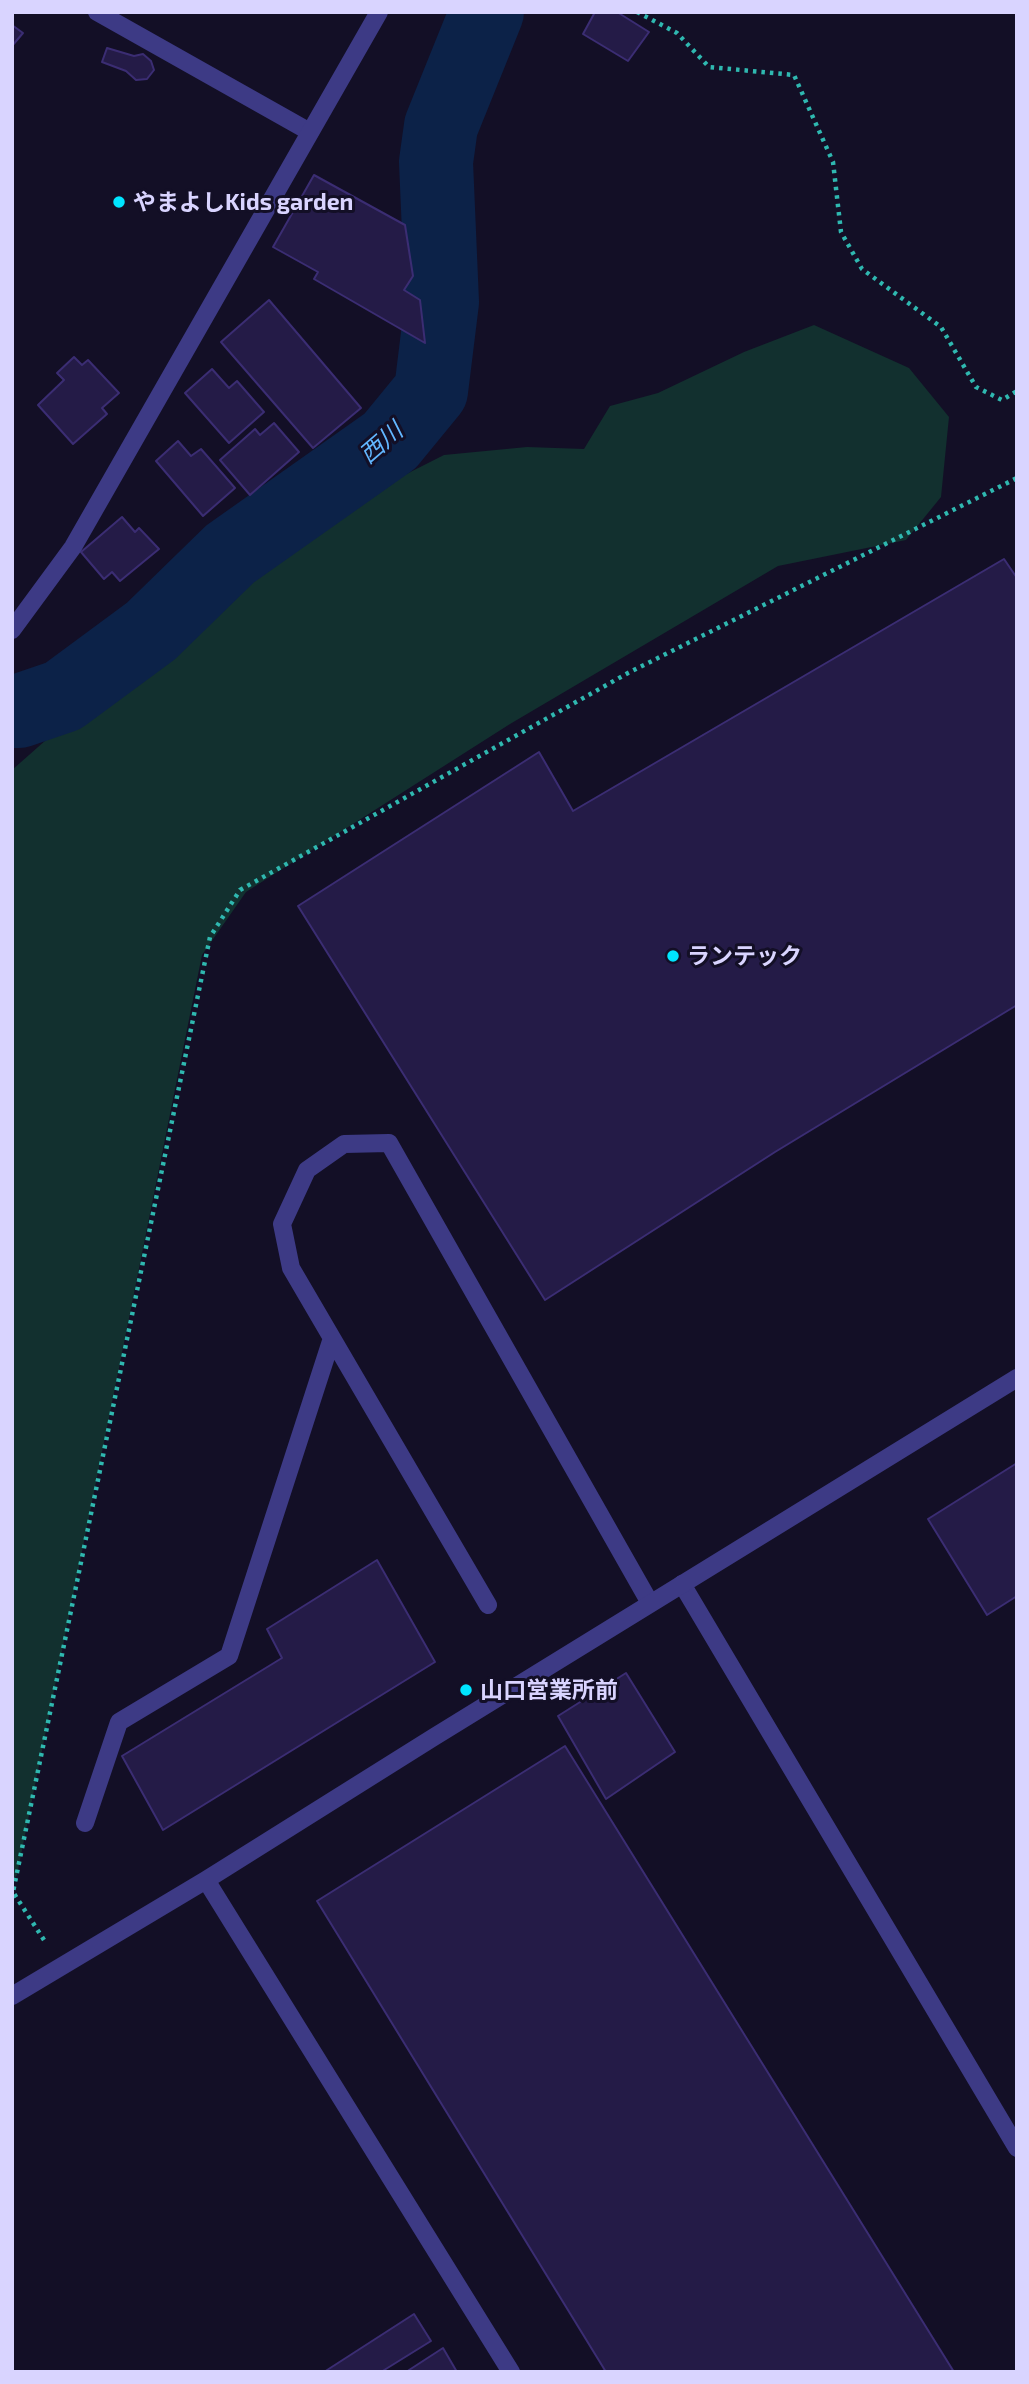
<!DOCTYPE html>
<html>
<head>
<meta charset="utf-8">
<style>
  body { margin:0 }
  #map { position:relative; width:1029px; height:2384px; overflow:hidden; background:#130f26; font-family:"Exo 2",sans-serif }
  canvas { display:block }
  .frame { position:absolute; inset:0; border:14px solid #d9d4ff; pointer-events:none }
</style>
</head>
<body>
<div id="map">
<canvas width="1029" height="2384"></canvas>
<div class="frame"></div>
</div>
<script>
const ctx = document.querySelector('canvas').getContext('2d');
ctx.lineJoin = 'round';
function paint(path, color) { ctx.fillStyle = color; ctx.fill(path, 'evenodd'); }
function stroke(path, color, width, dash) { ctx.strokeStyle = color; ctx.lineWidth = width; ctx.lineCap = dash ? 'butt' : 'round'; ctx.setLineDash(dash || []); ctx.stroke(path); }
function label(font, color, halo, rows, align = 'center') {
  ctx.font = font + ' "Exo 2","Noto Sans JP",sans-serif'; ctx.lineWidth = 6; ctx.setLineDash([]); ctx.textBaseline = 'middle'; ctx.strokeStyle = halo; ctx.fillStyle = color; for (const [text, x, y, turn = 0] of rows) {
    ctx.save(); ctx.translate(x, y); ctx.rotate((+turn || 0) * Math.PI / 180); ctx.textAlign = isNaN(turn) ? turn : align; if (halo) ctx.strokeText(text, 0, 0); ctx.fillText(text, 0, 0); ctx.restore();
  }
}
const green = new Path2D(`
  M814,325L909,368L949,417L941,497L906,540L778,566L510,724L246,892L202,955L17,1875L12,1881V770L80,710L155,665L249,579L337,509L444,455L527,447L584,449L610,406L658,393L744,352Z`);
const river = new Path2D(`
  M12,711H19L63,696L151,631L230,554L390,441L431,391L442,302L436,162L441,126L487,12`);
const building = new Path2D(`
  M595,12H617L649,32L628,61L583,34Z
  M12,25L23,33L12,46Z
  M107,48L134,56L143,54L151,61L154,70L147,79L136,80L126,71L102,62Z
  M314,175L405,225L413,276L404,290L420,300L425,343L314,279L318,272L273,247Z
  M269,300L361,408L313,448L221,342Z
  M74,357L82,365L88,360L119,393L102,408L107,414L73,444L38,405L64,380L57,373Z
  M212,369L229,388L237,381L264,412L229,443L185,393Z
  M274,423L299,452L250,495L220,460L255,429L260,435Z
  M178,441L191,456L201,449L235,488L203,516L156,461Z
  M122,517L135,532L139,528L159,549L120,581L112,572L104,579L81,552Z
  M1004,559L1017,578V1005L775,1152L545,1300L298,906L539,752L573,811Z
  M1017,1463V1596L987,1615L928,1519Z
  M377,1560L435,1662L163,1830L122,1756L282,1658L267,1629Z
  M626,1673L675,1752L606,1799L558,1716Z
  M565,1746L954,2372H606L317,1901Z
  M414,2314L431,2341L381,2372H324Z
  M443,2348L457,2372H406Z`);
const path = new Path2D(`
  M637,12L677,33L709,67L794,75L833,162L841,232L862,269L941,327L976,387L1002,400L1017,391
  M44,1940L13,1892L210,937L240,890L628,673L1017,478`);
const service = new Path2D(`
  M682,1584L1017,2148
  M488,1605L291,1268L282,1224L307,1170L344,1144L389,1143L650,1603
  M85,1823L119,1722L229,1656L332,1338`);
const minor = new Path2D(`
  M97,12L310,132`);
const tertiary = new Path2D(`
  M12,630L73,547L379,12
  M206,1880L511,2372
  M12,1996L206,1880L434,1737L1017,1378`);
const markers = [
  [119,202,7,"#00e5ff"],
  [673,956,7,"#00e5ff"],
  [466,1690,7,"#00e5ff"]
];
const poiNames = [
  ["やまよしKids garden",133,202],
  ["ランテック",687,956],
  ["山口営業所前",480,1690]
];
const waterNames = [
  ["西川",381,443,-41]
];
paint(green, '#12302f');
stroke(river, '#0c2248', 74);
paint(building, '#241b47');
stroke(building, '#3b2d73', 2);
stroke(path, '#2fb8b0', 4.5, [3.5, 5]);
stroke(service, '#3d3a85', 18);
stroke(minor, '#3d3a85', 18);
stroke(tertiary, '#3d3a85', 18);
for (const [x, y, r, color] of markers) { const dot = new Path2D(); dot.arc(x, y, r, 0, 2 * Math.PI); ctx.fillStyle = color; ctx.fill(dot); stroke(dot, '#130f26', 2.5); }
label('bold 23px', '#d9d4ff', '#130f26', poiNames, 'left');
label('italic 24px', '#62b6ff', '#130f26', waterNames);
</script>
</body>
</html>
